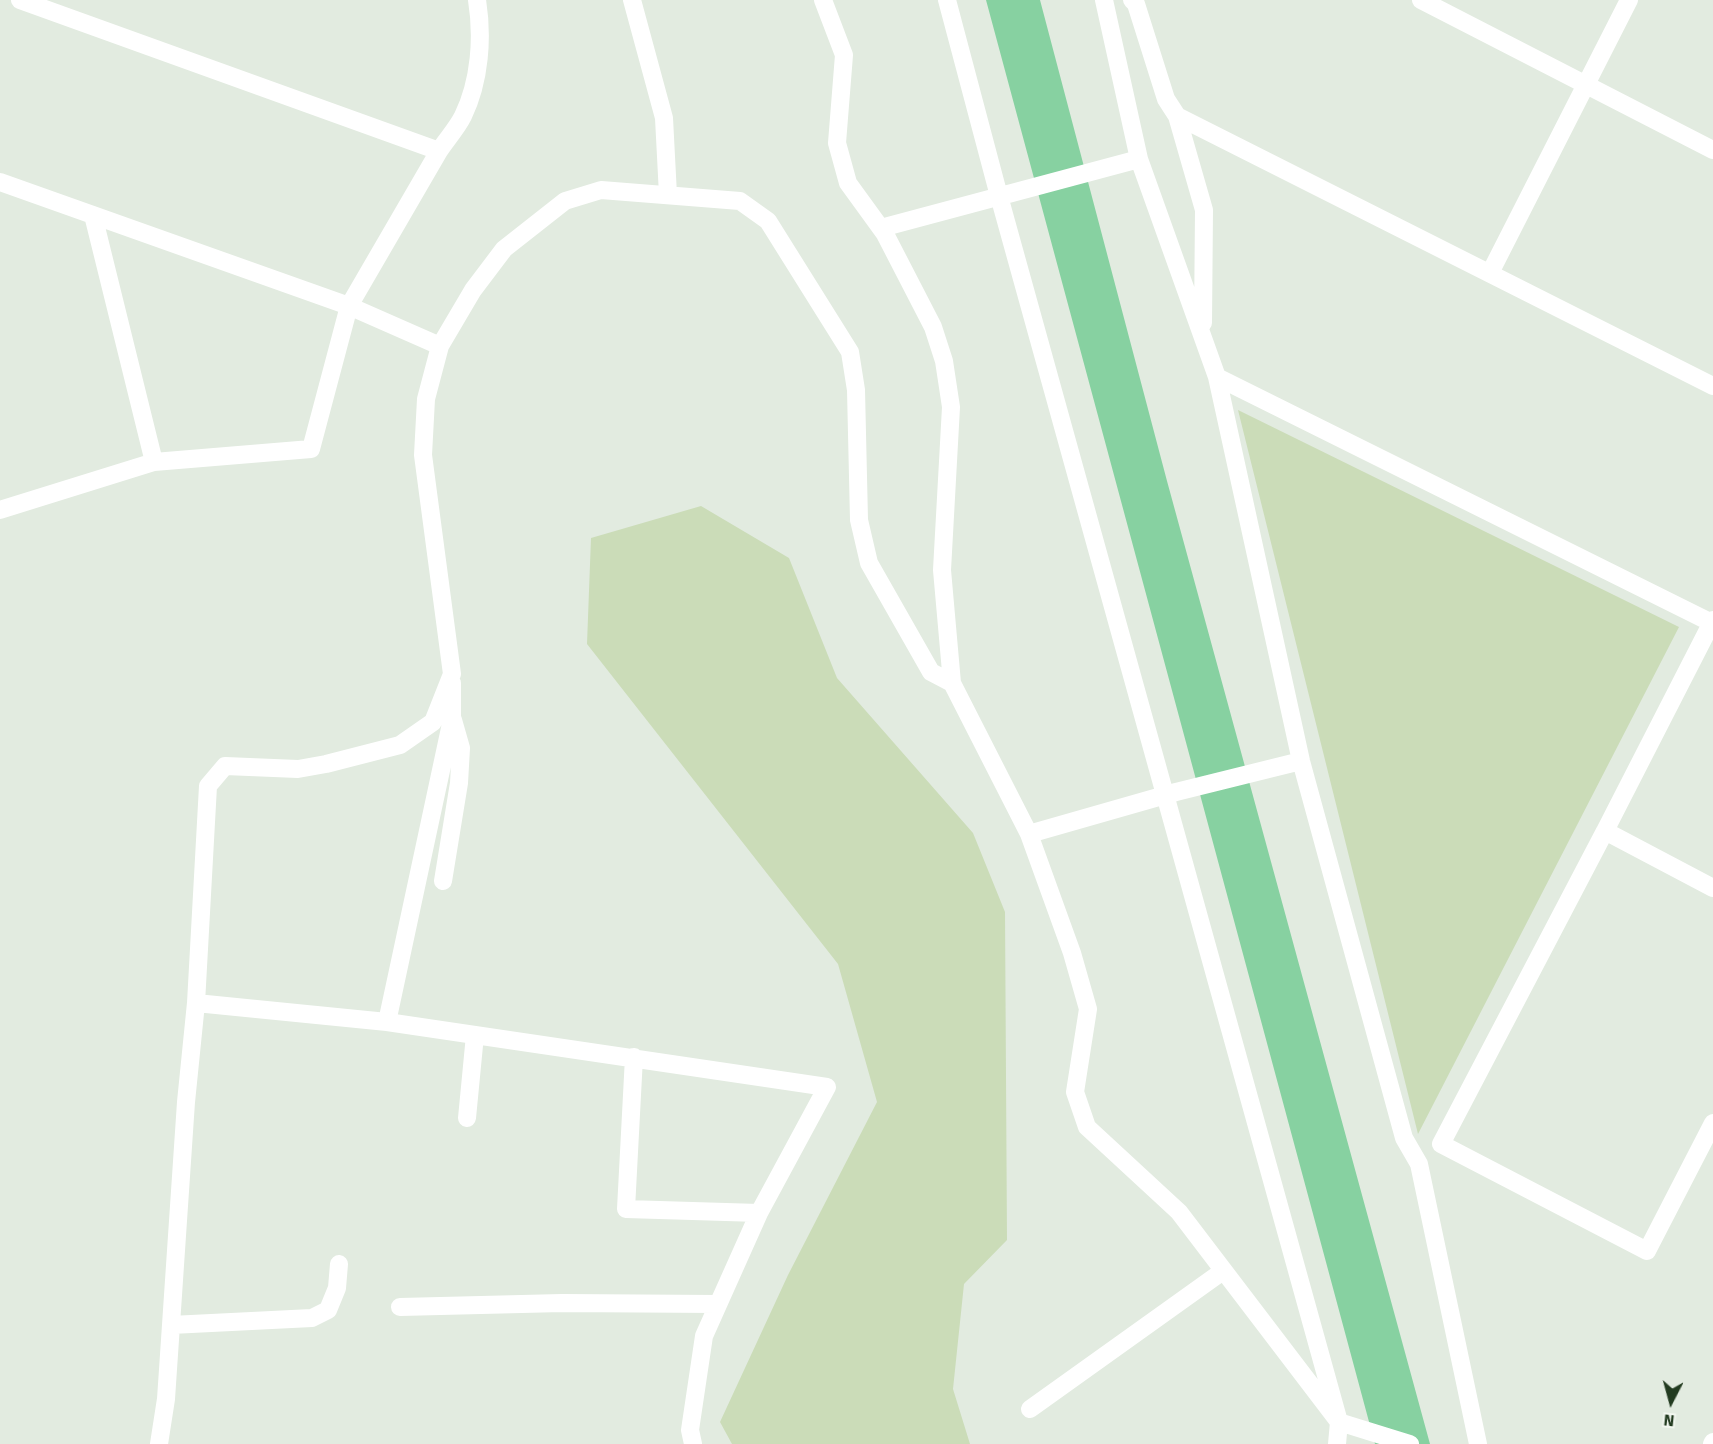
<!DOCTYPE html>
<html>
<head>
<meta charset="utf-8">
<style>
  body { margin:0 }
  #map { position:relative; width:1713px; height:1444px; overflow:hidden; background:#e2ebe0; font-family:"Fira Sans",sans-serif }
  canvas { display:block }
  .north { position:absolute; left:1641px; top:1372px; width:60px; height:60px; -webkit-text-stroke:4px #f2f7f0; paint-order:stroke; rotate:186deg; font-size:16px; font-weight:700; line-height:24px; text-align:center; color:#223b20 }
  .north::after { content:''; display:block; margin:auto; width:21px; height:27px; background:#223b20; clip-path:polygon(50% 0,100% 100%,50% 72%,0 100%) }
</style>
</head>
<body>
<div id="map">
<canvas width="1713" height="1444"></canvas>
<div class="north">N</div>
</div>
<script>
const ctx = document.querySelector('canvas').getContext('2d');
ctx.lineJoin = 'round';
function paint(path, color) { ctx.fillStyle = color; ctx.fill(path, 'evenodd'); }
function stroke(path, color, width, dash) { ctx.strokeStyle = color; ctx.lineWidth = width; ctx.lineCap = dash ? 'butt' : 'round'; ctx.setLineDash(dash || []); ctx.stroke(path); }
const green = new Path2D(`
  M1238,410L1679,627L1418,1134Z
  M701,506L789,558L837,678L973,833L1005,912L1007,1240L964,1284L953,1389L970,1444H732L720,1422L788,1275L877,1102L838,964L587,644L591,538Z`);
const water = new Path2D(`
  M986,0H1040L1167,481L1430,1444H1375Z`);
const minor = new Path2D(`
  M632,0L664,118L668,195
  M823,0L844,55L837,143L848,183L885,234L933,327L944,361L951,407L942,570L952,683L1029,834L1072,953L1088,1009L1075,1092L1087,1127L1179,1212L1339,1422L1410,1444
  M947,0L999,196L1339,1422L1337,1444
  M1104,0L1139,159L1217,377L1301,761L1404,1138L1419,1164L1478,1444
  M1132,0L1136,4L1166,99L1177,116L1204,210L1203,323
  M1421,0L1713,150
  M1177,116L1713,386
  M439,151C447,139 457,128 463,116C480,81 483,37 477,0
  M0,182L349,306L440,346
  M93,215L154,462
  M881,228L1139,159
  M1490,273L1629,0
  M1217,377L1712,623
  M0,510L154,462L311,449L349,306L439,151L20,0
  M1605,831L1713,620
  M1029,834L1176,792L1301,761
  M443,881L459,783L461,748L453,720
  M1713,888L1605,831L1441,1144L1647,1251L1713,1123
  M196,1003L387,1022L827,1087L759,1213L704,1336L690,1430L693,1444
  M387,1022L452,719V683
  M634,1057L626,1209L759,1213
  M467,1118L475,1035
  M400,1307L562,1303L718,1304
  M171,1325L312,1318L328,1310L337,1288L339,1264
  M1030,1409L1223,1271
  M159,1444L166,1399L186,1102L196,1003L208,786L225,766L298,769L326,764L400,745L433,722L452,674L423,455L426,399L440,346L473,290L504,249L565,201L601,190L740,201L768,221L850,352L856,390L859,520L869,563L931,672L952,683
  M1712,1444L1713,1442`);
paint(green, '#cbdcb8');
paint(water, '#87d1a1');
stroke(minor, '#fff', 18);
</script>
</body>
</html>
